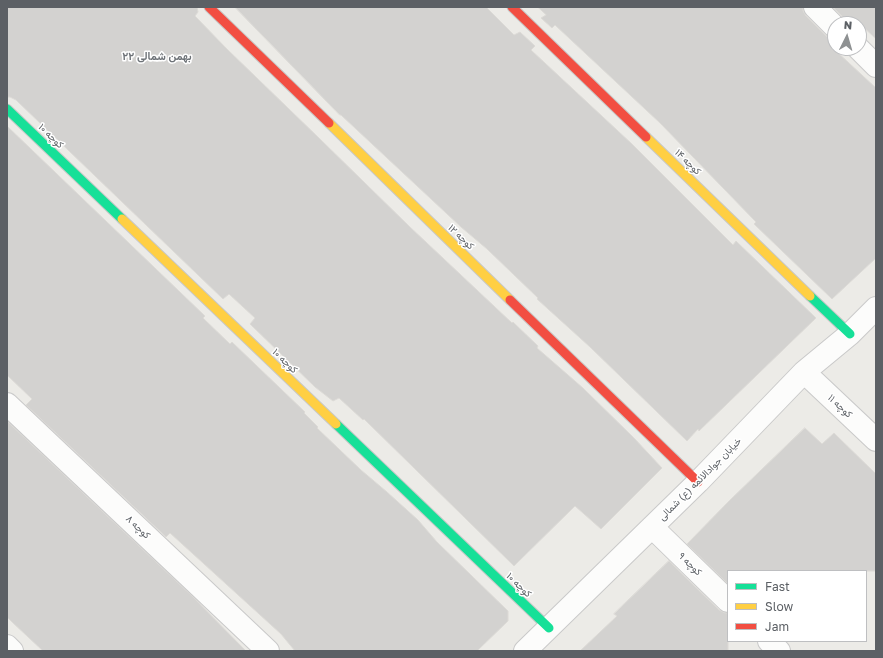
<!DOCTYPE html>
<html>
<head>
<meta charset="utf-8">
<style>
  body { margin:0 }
  #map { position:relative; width:883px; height:658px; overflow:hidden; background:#ecebe7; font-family:"Golos Text",sans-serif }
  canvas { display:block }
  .frame { position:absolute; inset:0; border:8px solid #5c6065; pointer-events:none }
  .legend { position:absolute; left:727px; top:570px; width:140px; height:72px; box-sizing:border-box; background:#fff; border:1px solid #bebfc1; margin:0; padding:5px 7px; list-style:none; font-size:12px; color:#5c6065 }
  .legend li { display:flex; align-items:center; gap:8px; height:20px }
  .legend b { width:20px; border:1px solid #bebfc1 }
  .north { position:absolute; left:827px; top:16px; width:40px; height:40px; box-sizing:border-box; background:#fff; border:1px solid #bebfc1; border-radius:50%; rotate:5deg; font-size:11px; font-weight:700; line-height:16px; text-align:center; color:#5c6065 }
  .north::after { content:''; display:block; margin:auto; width:14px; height:18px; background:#8e9192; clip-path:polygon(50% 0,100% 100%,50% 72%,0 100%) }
</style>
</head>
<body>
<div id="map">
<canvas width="883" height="658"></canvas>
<div class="frame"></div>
<ul class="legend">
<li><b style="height:5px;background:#16e098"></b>Fast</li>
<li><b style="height:5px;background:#ffcf43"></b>Slow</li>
<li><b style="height:5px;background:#f24e42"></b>Jam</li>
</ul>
<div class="north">N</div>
</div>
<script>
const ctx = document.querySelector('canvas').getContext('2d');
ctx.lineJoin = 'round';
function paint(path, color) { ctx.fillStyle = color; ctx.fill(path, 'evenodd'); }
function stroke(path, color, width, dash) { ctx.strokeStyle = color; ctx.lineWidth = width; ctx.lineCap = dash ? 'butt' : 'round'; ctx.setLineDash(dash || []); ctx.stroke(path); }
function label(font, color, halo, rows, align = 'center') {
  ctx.font = font + ' "Golos Text",Vazirmatn,sans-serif'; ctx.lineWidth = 3; ctx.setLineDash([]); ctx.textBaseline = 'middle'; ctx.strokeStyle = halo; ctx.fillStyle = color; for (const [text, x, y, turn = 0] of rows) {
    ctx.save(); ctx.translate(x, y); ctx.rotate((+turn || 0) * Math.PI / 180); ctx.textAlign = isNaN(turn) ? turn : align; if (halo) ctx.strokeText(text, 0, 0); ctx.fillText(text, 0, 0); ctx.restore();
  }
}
const building = new Path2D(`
  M7,7H197L198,12L195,16L227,49L319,138L410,227L512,323L513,322L538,346L537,348L583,388L634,438L662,468L601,529L575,506L514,566L364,419L363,420L339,398L333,401L315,387L250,324L255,318L229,294L223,299L16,100L10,97H7Z
  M235,7H486L514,35L520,32L535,46L531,50L632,144L733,245L736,241L816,318L699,431L698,429L687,441L590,347L537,299L538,298L487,249L461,227L341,115H340Z
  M538,7H803V11L806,16L826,36L831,39H835L836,48L835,50L876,88V258L832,299L754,224L756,222L660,123L555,25L552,28L541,18L546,15Z
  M833,7H876V39L858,22L856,24H847L844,18Z
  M7,126L205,316L203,318L230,344L232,342L305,412L304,413L318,427L317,428L361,470L387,492L418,520L437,542L508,611V621L477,651H295L281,634L170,533L166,537L26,405L32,399L7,375Z
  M8,422L191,595L246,651H43L12,622L7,617Z
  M805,428L822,444L834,433L876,474V571H728V584L687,544L729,501Z
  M669,561L719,610L725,613H728V651H580L617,616L614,614Z`);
const street = new Path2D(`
  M815,7L835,27
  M858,48L876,66
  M804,372L876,440
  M7,404L268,651
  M652,527L728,601
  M769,641L779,651
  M7,646L12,651
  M525,651L698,482L804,372L850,334L876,308`);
const fast = new Path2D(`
  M7,109L122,219
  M810,296L850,334
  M336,424L549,628`);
const slow = new Path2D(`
  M329,123L510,300
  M646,137L810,296
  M122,219L336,424`);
const jam = new Path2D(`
  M209,7L329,123
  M512,7L646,137
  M510,300L698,482`);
const streetNames = [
  ["کوچه ۱۰",51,136,44],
  ["کوچه ۱۴",688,162,44],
  ["کوچه ۱۲",461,237,44],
  ["کوچه ۱۰",285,361,44],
  ["کوچه ۱۱",840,406,43],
  ["خیابان جوادالائمه (ع) شمالی",700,479,-45],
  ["کوچه ۸",138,527,43],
  ["کوچه ۹",690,564,44],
  ["کوچه ۱۰",519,585,44]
];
const neighbourhoodNames = [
  ["۲۲ بهمن شمالی",157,57]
];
paint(building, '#d3d2d0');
stroke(building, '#dcdad6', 1);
stroke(street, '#c9c9c9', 24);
stroke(fast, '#c7c8c7', 11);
stroke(slow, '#c7c8c7', 11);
stroke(jam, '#c7c8c7', 11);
stroke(street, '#fcfcfb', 22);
stroke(fast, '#16e098', 9);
stroke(slow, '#ffcf43', 9);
stroke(jam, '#f24e42', 9);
label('10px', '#5c6065', '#fff', streetNames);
label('bold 11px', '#6d7277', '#fff', neighbourhoodNames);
</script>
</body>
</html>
